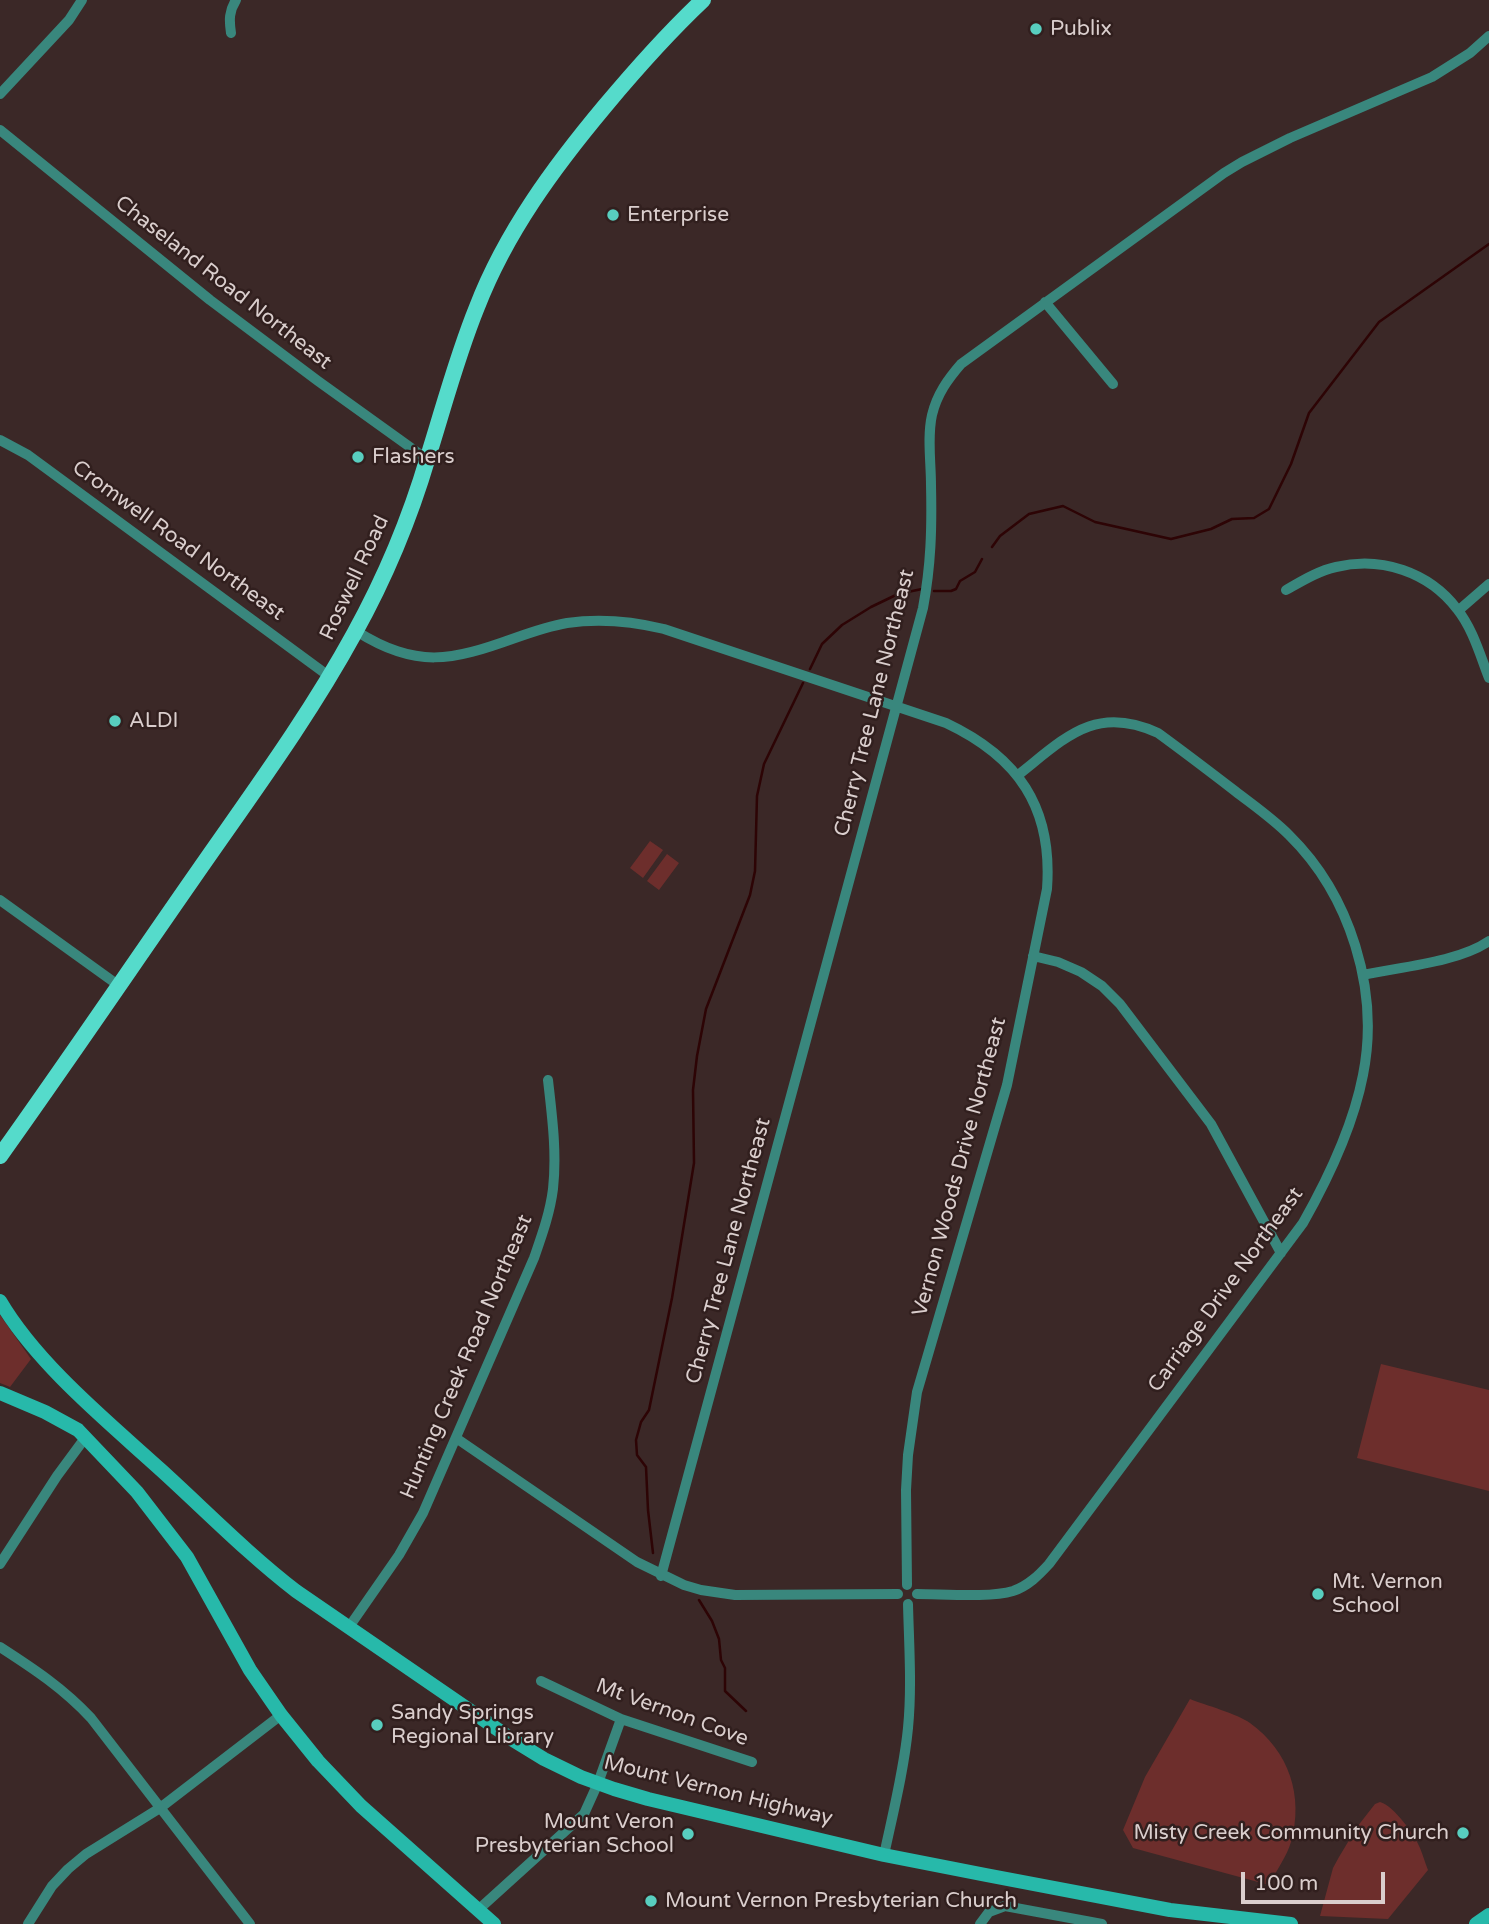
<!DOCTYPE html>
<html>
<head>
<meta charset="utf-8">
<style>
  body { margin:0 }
  #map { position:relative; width:1489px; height:1924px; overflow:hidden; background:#3b2827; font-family:"Varela Round",sans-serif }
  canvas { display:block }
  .scale { position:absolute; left:1241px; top:1872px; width:144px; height:32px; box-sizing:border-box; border:4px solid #dacecd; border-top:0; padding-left:9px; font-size:21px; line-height:24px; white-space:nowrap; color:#dacecd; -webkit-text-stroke:5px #311f1e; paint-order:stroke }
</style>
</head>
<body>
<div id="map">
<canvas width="1489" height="1924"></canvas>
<div class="scale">100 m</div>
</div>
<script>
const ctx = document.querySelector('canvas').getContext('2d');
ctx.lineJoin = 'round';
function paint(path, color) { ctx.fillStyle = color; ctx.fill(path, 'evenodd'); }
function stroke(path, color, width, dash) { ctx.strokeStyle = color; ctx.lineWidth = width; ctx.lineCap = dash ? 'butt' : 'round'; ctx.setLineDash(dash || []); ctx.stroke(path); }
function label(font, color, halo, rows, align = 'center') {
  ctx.font = font + ' "Varela Round",sans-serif'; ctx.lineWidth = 5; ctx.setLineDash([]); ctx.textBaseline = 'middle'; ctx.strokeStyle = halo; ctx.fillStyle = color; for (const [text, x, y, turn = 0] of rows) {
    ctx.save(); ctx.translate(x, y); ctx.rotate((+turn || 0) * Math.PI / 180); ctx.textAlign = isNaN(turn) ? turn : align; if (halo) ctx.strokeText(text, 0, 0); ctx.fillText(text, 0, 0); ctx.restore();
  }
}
const green = new Path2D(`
  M650,841L663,850L643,878L630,868Z
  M667,854L679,863L659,890L647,881Z
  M0,1315L31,1359L10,1387L0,1383Z
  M1381,1364L1489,1390V1491L1357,1458Z
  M1190,1699C1205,1705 1238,1714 1250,1723C1289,1751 1304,1796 1291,1842C1287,1856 1276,1871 1269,1885L1133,1848L1123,1830L1145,1777Z
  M1380,1802C1394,1806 1415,1835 1420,1848C1423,1855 1425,1863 1428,1870L1388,1919L1320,1916L1333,1868L1339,1857L1357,1827L1375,1804Z`);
const stream = new Path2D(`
  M992,547L1000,536L1029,514L1063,506L1095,522L1171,539L1211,529L1232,519L1254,518L1269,509L1291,464L1309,413L1379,322L1489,244
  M934,591H951L956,589L960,581L975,572L982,559
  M810,669L822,644L842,625L871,607L898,594L922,589
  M653,1553L648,1510L646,1467L637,1455L636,1440L641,1422L649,1410L672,1298L694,1163L693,1090L697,1056L706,1009L750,895L755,871L757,796L764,764L803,683
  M699,1600L712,1621L719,1639L721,1660L725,1668V1691L746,1711`);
const street = new Path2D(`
  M231,33C229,20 229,11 236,0
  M0,94L69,20L82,0
  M0,130L210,300L318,381L428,460
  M1045,302L1113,384
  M0,440L28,455L330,677
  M1286,590C1302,581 1318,571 1336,567C1381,556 1429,572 1457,609C1473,629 1480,655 1489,678
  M1459,610L1489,584
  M356,631C417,669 451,661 515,638C532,632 550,626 567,623C601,618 631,621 664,629L946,723C1018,757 1053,807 1047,889L1007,1085L917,1392L908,1455L906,1490L907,1585
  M0,900L118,985
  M1033,956L1058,962L1081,972L1102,986L1120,1004L1211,1124L1281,1253
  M1363,975C1400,967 1459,962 1489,941
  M456,1438L637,1562L684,1585L701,1590L735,1595L898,1594
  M0,1564L57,1476L85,1438
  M661,1576L923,608C931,565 932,529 931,485C931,462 927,437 932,415C937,394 948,379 961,364L1224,173L1242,162L1290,138L1432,77L1470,53L1489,36
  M917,1594C943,1594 990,1598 1013,1591C1028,1586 1039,1575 1049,1564L1303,1223C1329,1177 1353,1127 1363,1075C1380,990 1350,895 1289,835C1272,818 1253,805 1235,791C1209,771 1184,752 1158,733C1095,704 1065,738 1018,775
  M349,1627L399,1555L423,1513L534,1258C542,1235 550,1213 553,1189C557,1152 552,1116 548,1080
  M0,1647C34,1669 63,1688 91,1718L250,1924
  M541,1681L621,1719L752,1762
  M884,1855C893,1813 904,1770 908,1728C912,1687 909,1645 908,1604
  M478,1910L584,1814L598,1783L621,1719
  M28,1924L52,1886L68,1869L86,1854L160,1808L281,1715
  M980,1924L989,1912L1005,1906L1102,1924`);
const secondary = new Path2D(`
  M0,1301C37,1364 107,1421 161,1470C206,1511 248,1554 296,1591L513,1740L544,1759L581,1777L614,1789L648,1799L884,1855L986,1875L1170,1910L1291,1924
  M0,1393L45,1412L78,1430L137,1492L187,1557L250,1670L281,1715L318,1761L361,1806L494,1924
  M1476,1924L1489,1915`);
const primary = new Path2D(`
  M0,1156C65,1065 128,972 192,880C248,799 307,720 354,634C385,578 410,518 428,457C444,406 457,356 477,307C506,232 554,167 605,106C636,69 668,33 703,0`);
const markers = [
  [1036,29,7,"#58cebf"],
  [613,215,7,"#58cebf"],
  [358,457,7,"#58cebf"],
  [115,721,7,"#58cebf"],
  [1318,1594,7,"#58cebf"],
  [377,1725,7,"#58cebf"],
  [1463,1833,7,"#58cebf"],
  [688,1834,7,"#58cebf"],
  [651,1901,7,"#58cebf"]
];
const poiNames = [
  ["Publix",1050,29],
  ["Enterprise",627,215],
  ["Flashers",372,457],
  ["ALDI",129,721],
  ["Mt. Vernon",1332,1582],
  ["School",1332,1606],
  ["Sandy Springs",391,1713],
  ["Regional Library",391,1737],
  ["Mount Veron",674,1822,"right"],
  ["Presbyterian School",674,1846,"right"],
  ["Misty Creek Community Church",1449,1833,"right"],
  ["Mount Vernon Presbyterian Church",665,1901]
];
const streetNames = [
  ["Chaseland Road Northeast",223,283,38],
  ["Cromwell Road Northeast",178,541,36],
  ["Roswell Road",355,578,-65],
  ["Cherry Tree Lane Northeast",875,703,-76],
  ["Vernon Woods Drive Northeast",960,1167,-75],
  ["Cherry Tree Lane Northeast",729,1251,-75],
  ["Carriage Drive Northeast",1226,1290,-54],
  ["Hunting Creek Road Northeast",467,1357,-67],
  ["Mt Vernon Cove",672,1713,20],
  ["Mount Vernon Highway",718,1791,14]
];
paint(green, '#6d2e2c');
stroke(stream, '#2d0405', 2.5);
stroke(street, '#39877d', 10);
stroke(secondary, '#27b9aa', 14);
stroke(primary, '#55dbcb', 16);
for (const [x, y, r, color] of markers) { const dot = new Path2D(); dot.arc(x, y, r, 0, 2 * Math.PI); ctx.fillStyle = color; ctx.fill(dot); stroke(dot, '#311f1e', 2.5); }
label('21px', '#dacecd', '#311f1e', poiNames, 'left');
label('21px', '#dacecd', '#311f1e', streetNames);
</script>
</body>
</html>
